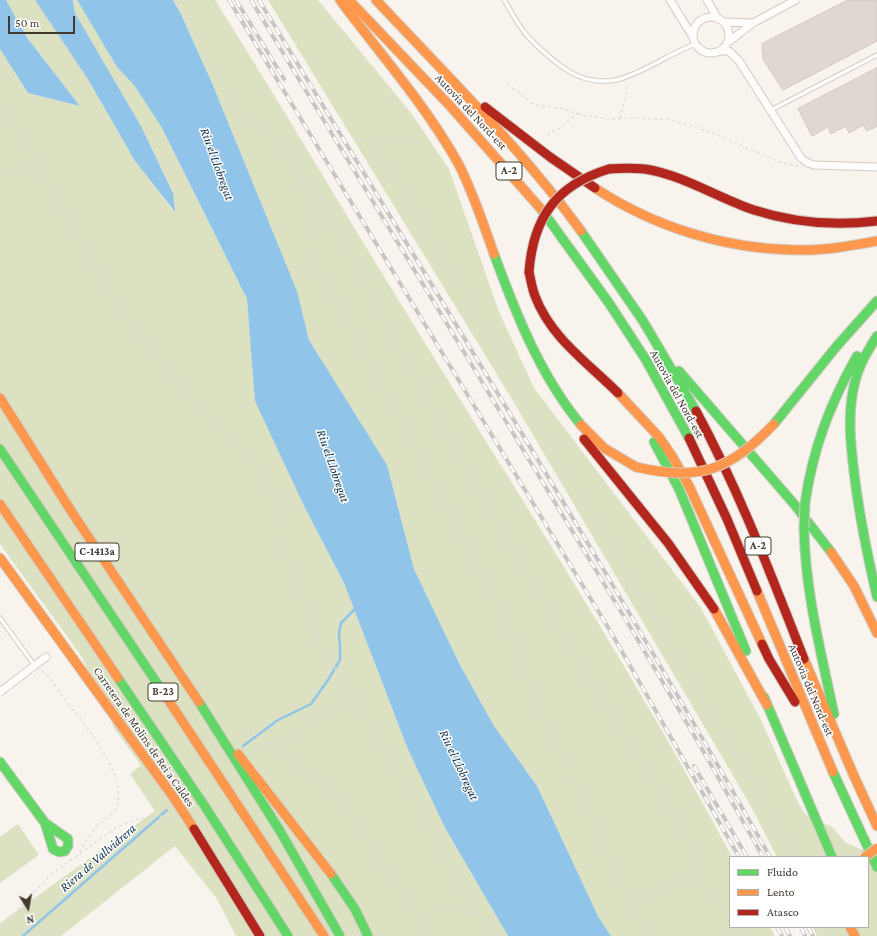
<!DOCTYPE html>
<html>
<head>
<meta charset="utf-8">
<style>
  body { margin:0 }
  #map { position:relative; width:877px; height:936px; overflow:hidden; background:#f8f3ed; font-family:"Crimson Pro",serif }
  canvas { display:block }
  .legend { position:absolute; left:729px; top:856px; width:140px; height:72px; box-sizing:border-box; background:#fff; border:1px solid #b4b0ac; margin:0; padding:5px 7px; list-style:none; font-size:12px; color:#433a2f }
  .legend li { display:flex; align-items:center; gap:8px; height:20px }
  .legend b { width:20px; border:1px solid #b4b0ac }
  .north { position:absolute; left:8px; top:888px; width:40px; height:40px; -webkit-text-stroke:3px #fff; paint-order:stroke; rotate:169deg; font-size:11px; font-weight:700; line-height:16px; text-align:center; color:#433a2f }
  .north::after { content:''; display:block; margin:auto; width:14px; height:18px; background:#433a2f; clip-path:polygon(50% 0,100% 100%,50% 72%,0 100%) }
  .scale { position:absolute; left:8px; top:16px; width:67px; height:18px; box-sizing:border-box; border:2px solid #433a2f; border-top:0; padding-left:5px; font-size:12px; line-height:14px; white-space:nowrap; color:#433a2f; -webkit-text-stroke:3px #fff; paint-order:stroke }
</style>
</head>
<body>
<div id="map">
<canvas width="877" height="936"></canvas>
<ul class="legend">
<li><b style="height:5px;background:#63d668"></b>Fluido</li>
<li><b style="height:5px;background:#ff974d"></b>Lento</li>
<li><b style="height:5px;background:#b3261e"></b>Atasco</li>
</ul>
<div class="north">N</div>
<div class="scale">50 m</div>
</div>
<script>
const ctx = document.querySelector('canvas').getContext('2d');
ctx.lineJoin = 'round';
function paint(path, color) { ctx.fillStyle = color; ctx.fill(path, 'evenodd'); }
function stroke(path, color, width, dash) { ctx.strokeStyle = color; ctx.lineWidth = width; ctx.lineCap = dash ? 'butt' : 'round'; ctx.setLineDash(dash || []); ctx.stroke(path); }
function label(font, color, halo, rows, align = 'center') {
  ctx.font = font + ' "Crimson Pro",serif'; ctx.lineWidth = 3; ctx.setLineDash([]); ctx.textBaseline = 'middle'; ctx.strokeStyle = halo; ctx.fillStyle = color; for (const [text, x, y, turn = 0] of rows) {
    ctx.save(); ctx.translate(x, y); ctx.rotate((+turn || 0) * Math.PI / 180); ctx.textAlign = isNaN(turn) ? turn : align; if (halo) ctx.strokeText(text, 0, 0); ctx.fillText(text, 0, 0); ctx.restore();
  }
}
const green = new Path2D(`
  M6,0H35L89,81L135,161L174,212L173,192L141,126L75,13L73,0H77L117,67L134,85L162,128L247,299L256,401L305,508L344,583L407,747L444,826L508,936H236L217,899L175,846L61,936H0V923L155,811L130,774L141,765L114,728L82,657L0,544V49L28,93L80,106L28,39Z
  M173,0H215C285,111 351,224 420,335C526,507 637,678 732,857H730V927H770L775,936H611L598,916L537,786L494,726L459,663L414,569L387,465L309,340L297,291L212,83L180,12Z
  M268,0H318L411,113L449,169L499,312L534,388L701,608L761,720L798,803L805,814L832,827L846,843L877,856V936H817L813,927H868V857H777L748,801L509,394Z
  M18,824L39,855L0,883V837Z`);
const water = new Path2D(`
  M0,0H6L28,39L80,106L28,93L0,49Z
  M35,0H73L75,13L141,126L173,193L175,212L135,161L89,81Z
  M77,0H173L180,12L212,83L297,291L309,340L387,465L414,569L459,663L494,726L537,786L598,916L611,936H508L444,826L407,747L344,583L305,508L255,401L247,299L162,128L134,85L117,67Z`);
const stream = new Path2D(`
  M243,746L278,720L311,704L328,680L340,660V647L339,633L341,623L356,608
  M23,936L167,810`);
const building = new Path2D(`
  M848,0H877V41L783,90L763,59L762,44Z
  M877,68V126L867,131L863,125L849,133L846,126L831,134L828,127L812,136L798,109Z`);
const path = new Path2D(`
  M174,0L217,77L240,110L270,133L284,147L293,162L304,189L307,223L313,257L316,268L348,318L364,353L377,379L409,435L477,565L499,603L531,688L571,779L597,825L615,871L631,903L650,936
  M507,84L535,105L561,108L579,114L608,119L642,118L672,120L713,133L779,162L798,166
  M0,103L30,151L100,277L139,334L187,393L221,430L262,471L269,482L275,503L281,540L324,655L340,674L362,710L403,780L472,907L491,936
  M620,118L627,90V82
  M547,135L561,127L577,113
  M355,139L389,142L426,143
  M374,141L413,208L473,305L533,418L591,512L781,830L794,857
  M287,151L300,146
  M0,175L26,168L36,163
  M300,177L317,192L373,296L396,343L461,461L567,642L656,785L692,846L698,875L705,891L727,915L730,921
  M42,671C52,677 55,687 63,697C82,722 127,772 117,806C114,815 104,819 98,825C90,835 83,844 78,856
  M277,743L294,764L304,771L324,783L343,803L380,861L421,918L420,936
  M249,754L267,743H278L284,741L343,704L354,698
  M631,903L686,875H698
  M421,918L441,908L450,906L463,913H476
  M0,926L19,909L49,876L117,827L140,818L164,816L173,814
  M734,927L738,936
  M819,927L824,936`);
const lane = new Path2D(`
  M504,0C510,9 515,20 522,29C530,41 558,66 572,73C585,81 606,83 620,79C646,71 669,54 695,44
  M771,110L877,55
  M0,618L35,666`);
const street = new Path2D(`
  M670,0L693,37
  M707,0L718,19
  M693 35a18 18 0 1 1 36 0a18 18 0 1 1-36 0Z
  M723,22L753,23
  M727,43L753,23L796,0
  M720,51H729L739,61L801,158L808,163L814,165L877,167
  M0,692L46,657`);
const fast = new Path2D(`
  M541,209L609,303L646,360L689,438
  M581,231L643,321L696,411
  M494,254C516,314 540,375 581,425
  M877,336C867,352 858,367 854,386C847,416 851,449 855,480C860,519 868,558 877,597
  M679,371L794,504L831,552
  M774,424L836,347L877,301
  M654,442L679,489L746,651
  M0,449L167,698
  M805,503C813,448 830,404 857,356
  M804,528C805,591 821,652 834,714
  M118,678L204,805L288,936
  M764,697L832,857
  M199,702L280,831L340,936
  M0,762L45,823L53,849L59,852L65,851L68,846V839L45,823
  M833,772L877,867
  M331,874L355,909L368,936`);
const slow = new Path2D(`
  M340,0C380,54 425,104 458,163C473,192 483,223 494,254
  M349,0L451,107L541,209
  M376,0C446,75 520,147 581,231
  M595,188C654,227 725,249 796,250C823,251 850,246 877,241
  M618,393L659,437L672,456L689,486L762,644
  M0,398L73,514L199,702
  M581,425L604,448L636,467
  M0,504L118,678
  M831,552L854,586L877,633
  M0,558L174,798L194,829
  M757,591L833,772
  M714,609L767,705
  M804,659L854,776L877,826
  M167,698L324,936
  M238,754L331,874
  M850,927L855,936`);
const jam = new Path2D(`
  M485,107L550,157L595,188
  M609,169C621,168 633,168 645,169C683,175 718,198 754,210C794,223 835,226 877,221
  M529,272C531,280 532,289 535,296C551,338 587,362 618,393
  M696,411C739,490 771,575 804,659
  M689,438L727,519L757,591
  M584,439L668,543L714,609
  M762,644L769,659L795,702
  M194,829L260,936`);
const rail = new Path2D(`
  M229,0L612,634L739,857
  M236,0L284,79
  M251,0L629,625L702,749L763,857
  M259,0C431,285 607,567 770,857
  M694,766L747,857
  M777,927L782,936
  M785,927L790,936
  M801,927L805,936
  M808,927L813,936`);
const fastBridge = new Path2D(`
  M804,528L805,503`);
const slowBridge = new Path2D(`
  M636,467C699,482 730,470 774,424
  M865,857L877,848`);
const jamBridge = new Path2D(`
  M529,272C533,218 556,185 609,169`);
const shields = [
  [509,171,26],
  [758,546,26],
  [97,552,44],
  [163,692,30]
];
const shieldNames = [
  ["A-2",509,171],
  ["A-2",758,546],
  ["C-1413a",97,552],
  ["B-23",163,692]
];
const streetNames = [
  ["Autovia del Nord-est",471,112,47],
  ["Autovia del Nord-est",677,394,61],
  ["Autovia del Nord-est",811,690,67],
  ["Carretera de Molins de Rei a Caldes",144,737,55]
];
const waterNames = [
  ["Riu el Llobregat",217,164,70],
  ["Riu el Llobregat",333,466,71],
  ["Riu el Llobregat",459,765,65],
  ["Riera de Vallvidrera",98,858,-41]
];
paint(green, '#dbe1c1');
paint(water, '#90c4e9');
stroke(stream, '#90c4e9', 2.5);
paint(building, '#e0d6d2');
stroke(building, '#d0c8c3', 1);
stroke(lane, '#d3ccc4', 5.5);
stroke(street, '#d3ccc4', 9);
stroke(fast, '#d3ccc4', 11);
stroke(slow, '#d3ccc4', 11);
stroke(jam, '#d3ccc4', 11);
stroke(path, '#dfdedb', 1.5, [3, 3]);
stroke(lane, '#fefdfc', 3.5);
stroke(street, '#fefdfc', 7);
stroke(fast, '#63d668', 9);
stroke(slow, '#ff974d', 9);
stroke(jam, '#b3261e', 9);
stroke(rail, '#c8c6c4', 4);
stroke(rail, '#fff', 2.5, [8]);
stroke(fastBridge, '#d3ccc4', 11, []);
stroke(slowBridge, '#d3ccc4', 11, []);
stroke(jamBridge, '#d3ccc4', 11, []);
stroke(fastBridge, '#63d668', 9);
stroke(slowBridge, '#ff974d', 9);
stroke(jamBridge, '#b3261e', 9);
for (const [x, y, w] of shields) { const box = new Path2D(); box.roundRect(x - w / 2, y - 9, w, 18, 3); ctx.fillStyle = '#fff'; ctx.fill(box); stroke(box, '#433a2f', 1); }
label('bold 11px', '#433a2f', null, shieldNames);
label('12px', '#433a2f', '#fff', streetNames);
label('italic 13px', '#0f3047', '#fff', waterNames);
</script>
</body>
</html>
